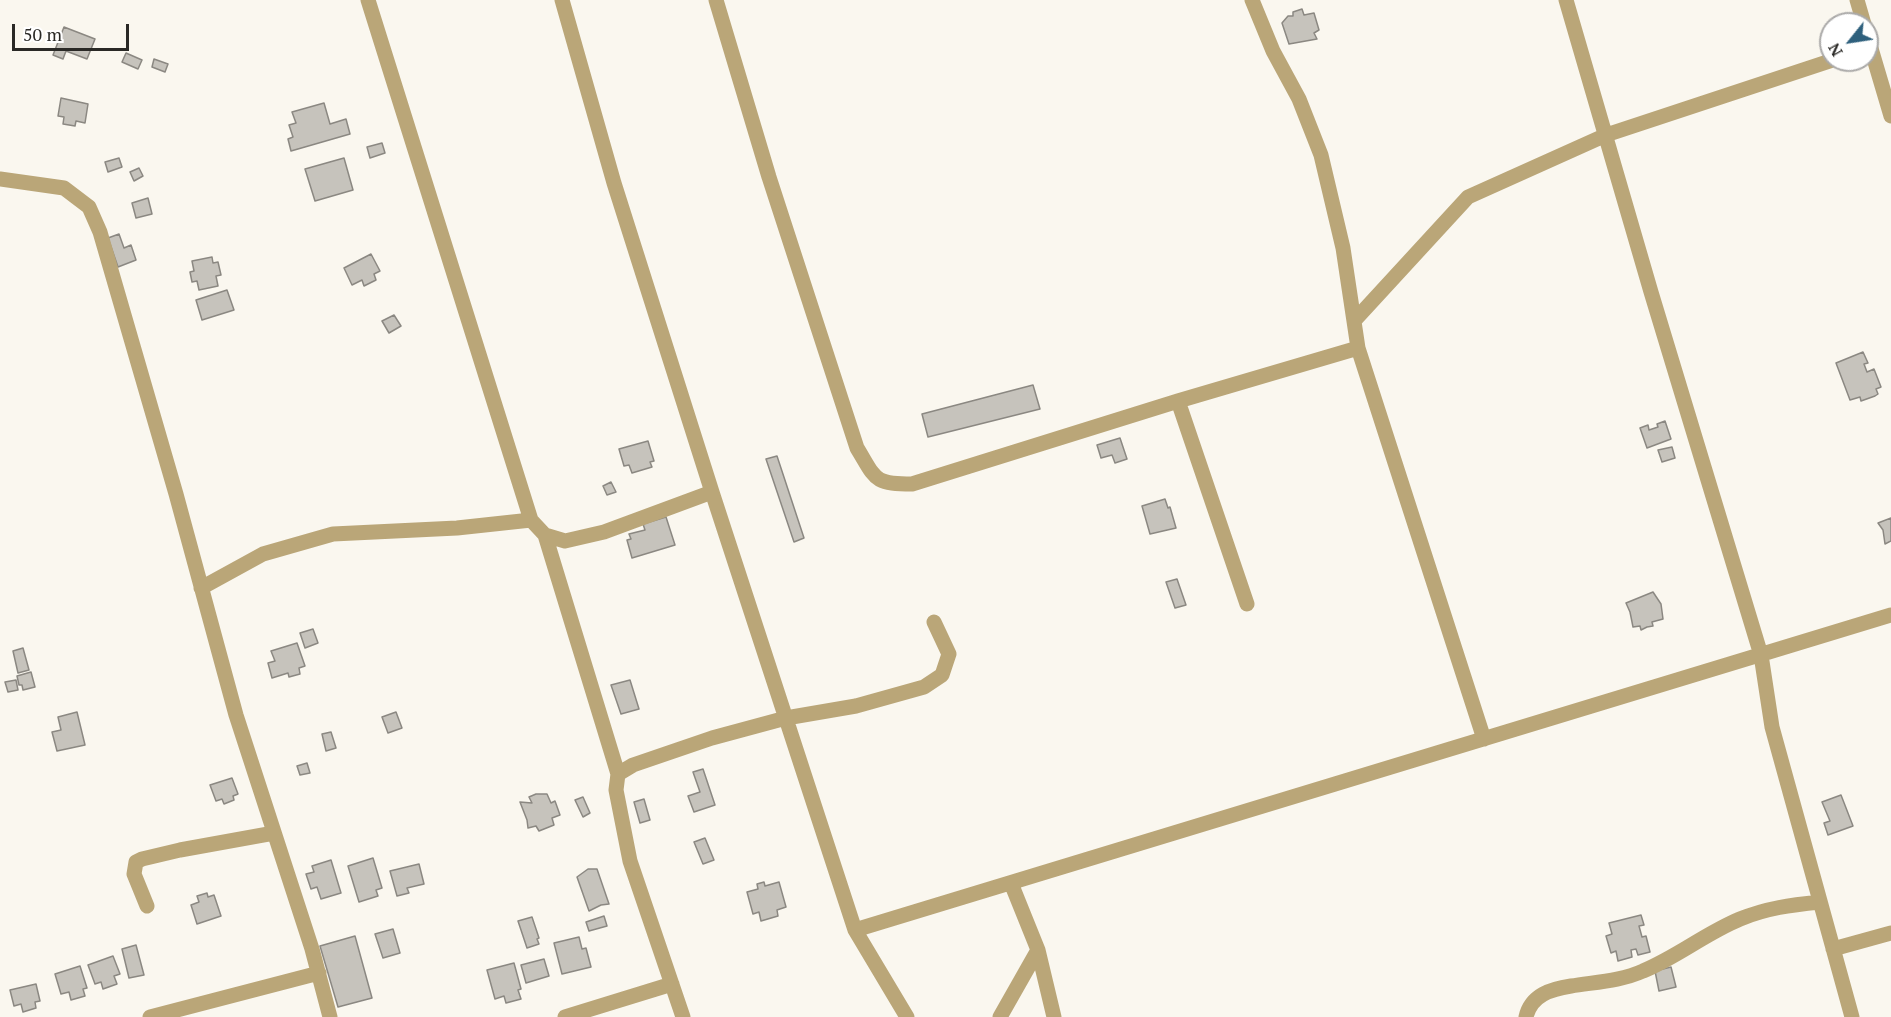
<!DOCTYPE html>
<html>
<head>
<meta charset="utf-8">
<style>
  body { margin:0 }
  #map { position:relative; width:1891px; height:1017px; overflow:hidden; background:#faf7ef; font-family:"PT Serif",serif }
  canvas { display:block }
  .north { position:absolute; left:1819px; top:12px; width:60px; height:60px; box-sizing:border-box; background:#fff; border:2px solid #aaa9a8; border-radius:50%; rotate:240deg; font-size:16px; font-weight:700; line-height:24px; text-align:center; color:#2a2926 }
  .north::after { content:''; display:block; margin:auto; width:21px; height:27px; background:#2e607d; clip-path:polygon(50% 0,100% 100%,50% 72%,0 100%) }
  .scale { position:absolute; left:12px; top:24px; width:117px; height:27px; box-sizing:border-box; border:3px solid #2a2926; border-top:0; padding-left:8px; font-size:18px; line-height:21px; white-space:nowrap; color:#2a2926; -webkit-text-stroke:4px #fff; paint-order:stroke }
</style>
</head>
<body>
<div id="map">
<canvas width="1891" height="1017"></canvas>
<div class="north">N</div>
<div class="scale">50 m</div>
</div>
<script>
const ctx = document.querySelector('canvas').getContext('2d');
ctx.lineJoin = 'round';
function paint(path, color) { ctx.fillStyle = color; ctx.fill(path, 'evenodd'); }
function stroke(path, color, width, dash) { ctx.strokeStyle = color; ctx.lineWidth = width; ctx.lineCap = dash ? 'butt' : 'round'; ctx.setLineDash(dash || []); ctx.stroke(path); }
const building = new Path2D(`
  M1302,9L1304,15L1314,13L1319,30L1314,33L1317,39L1289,44L1282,23L1288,16H1293V12Z
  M64,27L95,39L87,59L66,51L63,59L53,55Z
  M126,53L142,60L138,69L122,62Z
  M154,59L168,64L165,72L152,67Z
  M61,98L88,104L85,123L76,121L75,126L63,124L64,117L58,116Z
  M324,103L330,124L346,119L350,134L291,151L288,139L293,137L289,125L296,123L292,112Z
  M382,143L385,153L370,158L367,147Z
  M119,158L122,167L108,172L105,162Z
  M344,158L353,190L315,201L305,169Z
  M139,168L143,176L134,181L130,172Z
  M148,198L152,214L136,218L132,203Z
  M119,234L124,248L131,245L136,260L118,267L108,238Z
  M371,254L380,271L374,274L376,280L364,286L362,280L352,285L344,268Z
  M212,257L213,263L218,262L221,275L216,276L218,286L199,290L197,281L192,282L190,272L194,271L192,261Z
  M227,290L234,310L202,320L196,300Z
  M394,315L401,326L389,333L382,321Z
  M1863,352L1868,363L1864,364L1867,372L1874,369L1881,387L1876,389L1878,394L1875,396L1861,401L1860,397L1850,400L1836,363Z
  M1033,385L1040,409L928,437L922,414Z
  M1665,421L1671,439L1647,448L1640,428L1648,425L1649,430L1658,427L1657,424Z
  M1120,438L1127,459L1115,463L1112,455L1101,458L1097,445Z
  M648,441L654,461L650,462L652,467L632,473L629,465L624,466L619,449Z
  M1672,447L1675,458L1662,462L1658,450Z
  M777,456L804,538L794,542L766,459Z
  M611,482L616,492L607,495L603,486Z
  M1165,499L1168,508L1170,507L1176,528L1150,534L1142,506Z
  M666,517L675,545L632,558L627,540L631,539L629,534L645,530L643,524Z
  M1891,518V541L1885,544L1883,530L1878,523Z
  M1177,579L1186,605L1175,608L1166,582Z
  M1653,592L1661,604L1663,619L1652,622L1653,626L1647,627L1641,630L1640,626L1633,627L1630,612L1626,603Z
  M313,629L318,643L305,648L300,633Z
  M297,643L305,666L299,668L300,674L289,677L288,673L272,678L268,663L275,661L271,651Z
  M23,648L29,670L18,673L13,651Z
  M31,672L35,687L23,690L22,685H19L17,676Z
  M16,680L18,690L8,692L5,682Z
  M630,680L639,709L621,714L611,685Z
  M77,712L85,745L57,751L52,732L61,730L58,717Z
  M396,712L402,728L388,733L382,717Z
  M331,732L336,748L326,751L322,734Z
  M307,763L310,773L300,775L297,766Z
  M703,769L715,805L694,812L688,796L700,792L693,772Z
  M232,778L238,794L233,796L234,800L224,804L222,799L216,801L210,785Z
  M536,794H547L551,803L555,801L560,815L552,818L554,825L539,831L536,826L528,828L527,820L520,802L532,803L529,797Z
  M1841,795L1853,826L1828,835L1824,823L1830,821L1822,802Z
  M583,797L590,813L583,817L575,800Z
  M644,799L650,820L640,823L634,802Z
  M705,838L714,860L703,864L694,842Z
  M373,858L382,888L376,890L378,896L359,902L348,866Z
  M331,860L341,893L321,899L317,887L311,889L306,874L314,872L312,866Z
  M419,864L424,884L407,888L409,893L397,896L390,871Z
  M588,869H597L609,904L601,905L589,911L577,877Z
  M764,882L765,886L779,882L786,907L777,910L778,916L761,921L759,912L753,914L747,892L758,889L757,884Z
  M207,893L208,897L214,895L221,916L197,924L191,905L199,902L197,896Z
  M1641,915L1644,925L1639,926L1642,937L1646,936L1650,952L1638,955L1636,949L1631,950L1632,957L1618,961L1616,951L1611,953L1606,936L1612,934L1609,923Z
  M604,916L607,926L589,931L586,922Z
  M532,917L539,938L537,939L539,944L527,948L518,921Z
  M393,929L400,953L383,958L375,934Z
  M355,936L372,998L338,1007L320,946Z
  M579,937L582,949L586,948L591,967L562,974L554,943Z
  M136,945L144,975L129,978L122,949Z
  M113,956L120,974L114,976L117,984L103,989L101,982L95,984L88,965Z
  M544,959L549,976L526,983L521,965Z
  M514,963L521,989L518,990L521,999L506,1003L504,996L495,999L487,970Z
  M80,966L87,988L83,989L85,996L71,1000L69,992L61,994L55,974Z
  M1671,967L1676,987L1659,991L1655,971Z
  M36,984L40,1001L35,1002L36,1008L23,1012L21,1004L14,1006L10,990Z`);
const street = new Path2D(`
  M368,0L531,520L545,535L565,541L604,532L712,492
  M562,0L614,183L712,492L855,930L907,1017
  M716,0L769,177L857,448C876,479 873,484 912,484L1178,401L1358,348
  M1252,0L1273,51L1299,99L1321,155L1343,248L1358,348L1484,739
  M1566,0L1651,292L1761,655L1772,727L1852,1017
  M1857,0L1864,24
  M1867,35L1891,116
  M0,179L64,188L89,207L100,232L176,494L236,715L312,949L330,1017
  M1354,321L1468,197L1606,135L1833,60
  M1178,401L1247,604
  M545,535L618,774L616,790L630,861L683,1017
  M201,588L263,554L333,534L457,528L531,520
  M618,774L633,765L712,738L786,718L856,706L924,687L942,675L949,654L934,622
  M1011,883L1038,950L1054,1017
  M147,906L134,874L136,862L142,859L180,850L274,833
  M855,930L1891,615
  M1833,949L1891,933
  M150,1017L319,973
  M565,1017L672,984
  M1000,1017L1038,950
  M1526,1017C1531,995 1551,989 1571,986C1595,982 1621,981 1643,971C1677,957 1706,933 1740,919C1767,908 1791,905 1820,902`);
paint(building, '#c6c3bc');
stroke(building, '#8b8882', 1.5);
stroke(street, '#baa678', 15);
</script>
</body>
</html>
